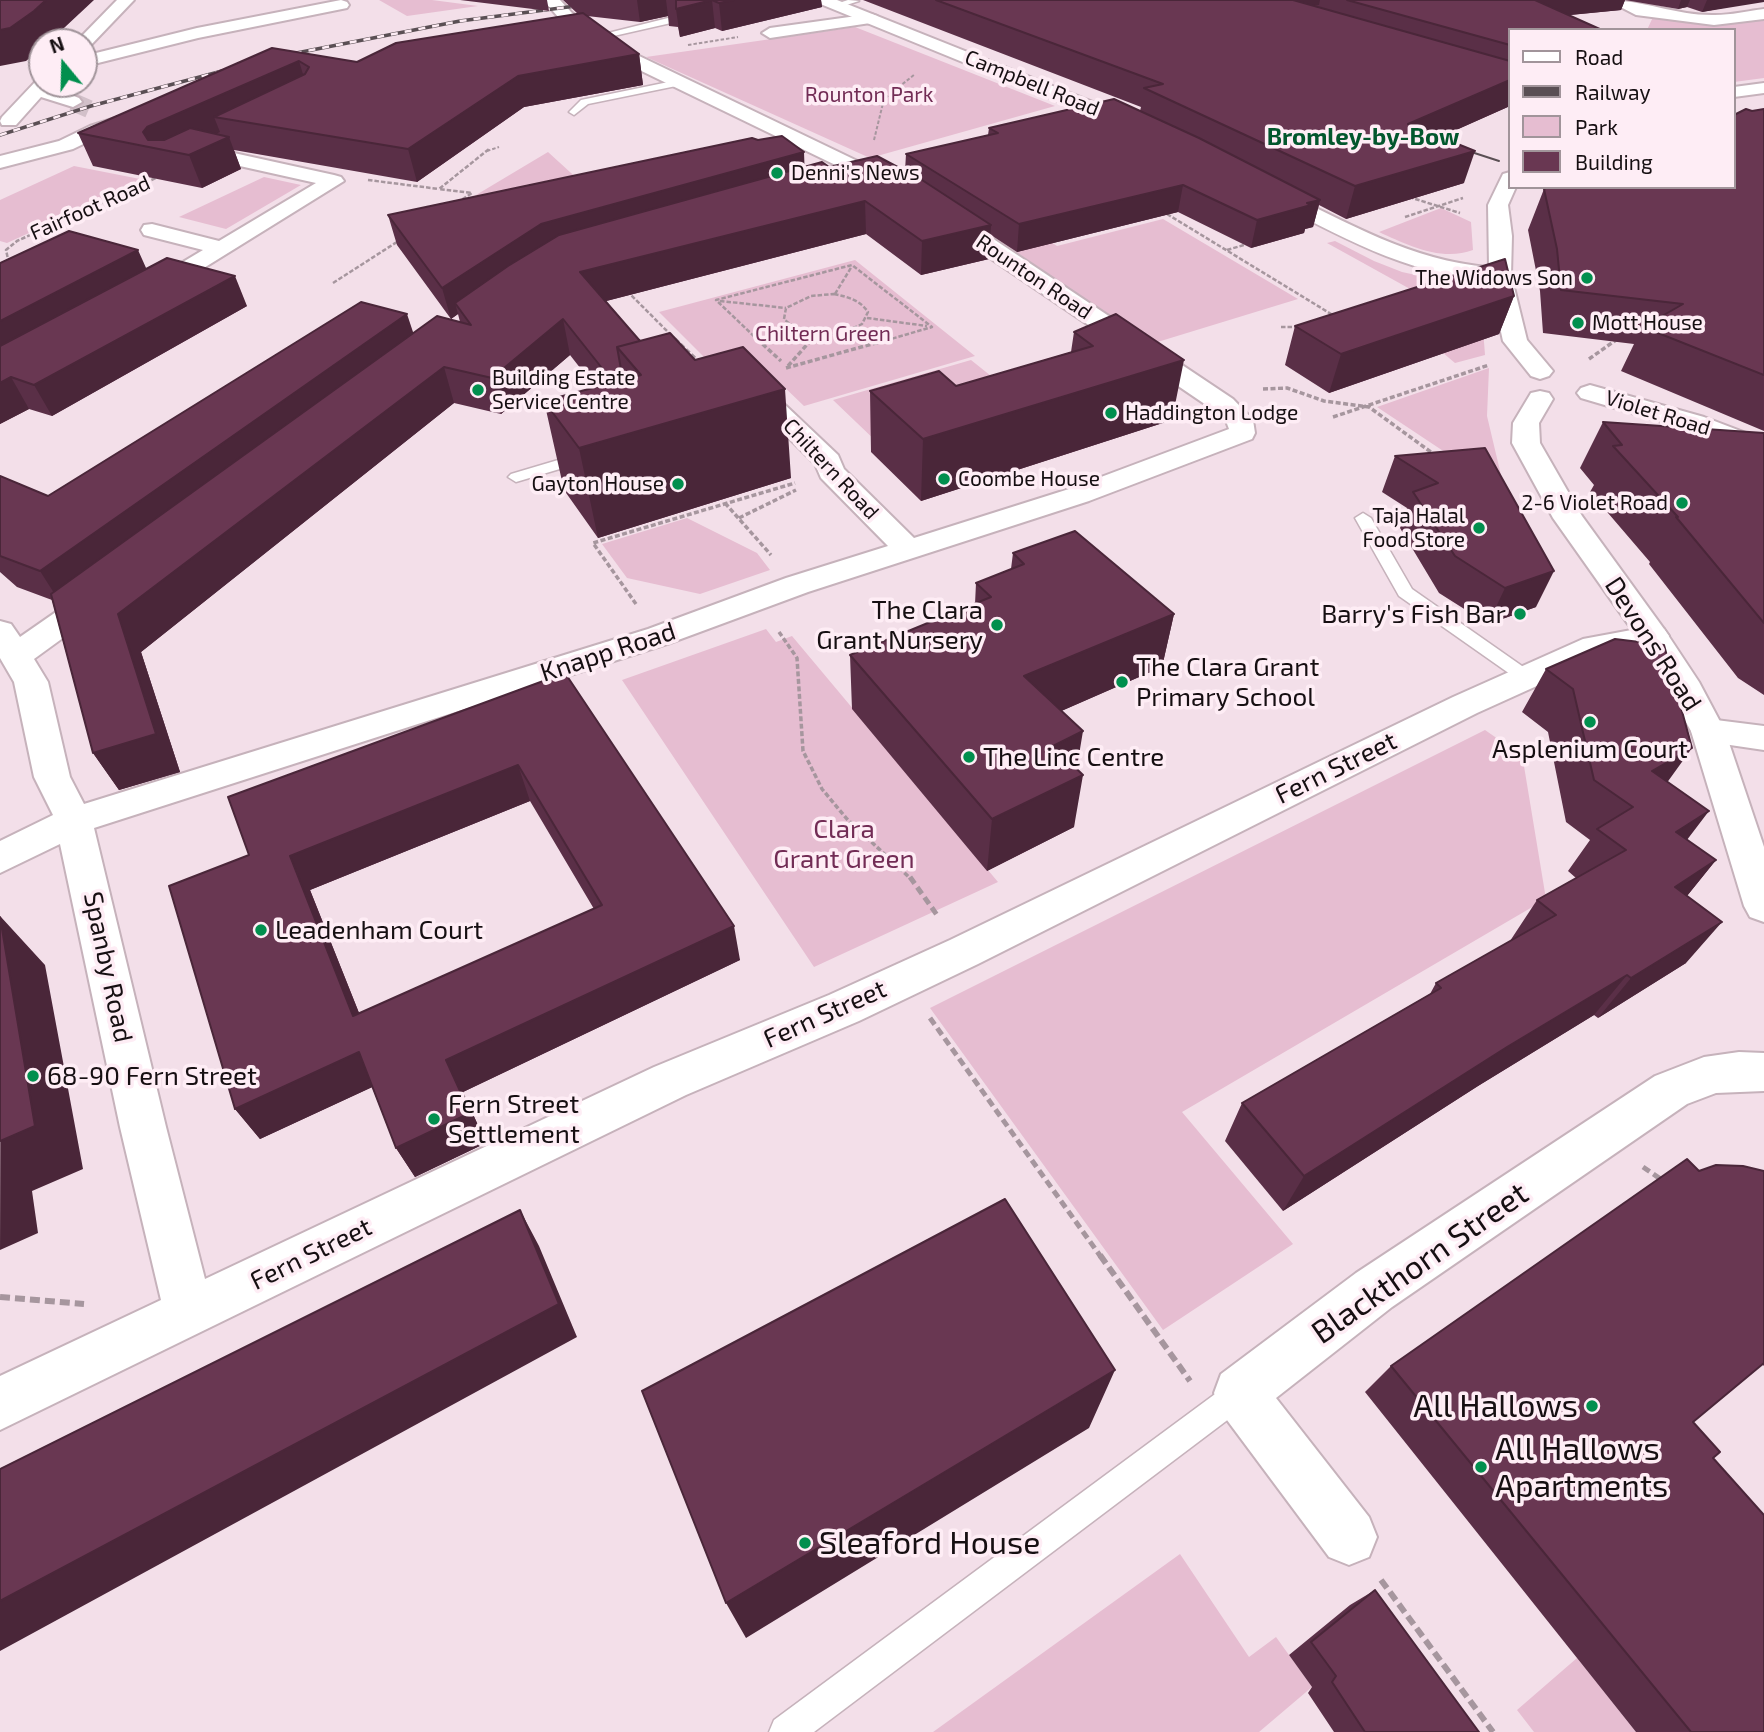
<!DOCTYPE html>
<html>
<head>
<meta charset="utf-8">
<style>
  body { margin:0 }
  #map { position:relative; width:1764px; height:1732px; overflow:hidden; background:#f3dfe9; font-family:"Exo 2",sans-serif }
  canvas { display:block }
  .legend { position:absolute; left:1508px; top:28px; width:228px; height:161px; box-sizing:border-box; background:#feedf5; border:2px solid #a1949a; margin:0; padding:9px 12px; list-style:none; font-size:21px; color:#160f12 }
  .legend li { display:flex; align-items:center; gap:14px; height:35px }
  .legend b { width:35px; border:2px solid #a1949a }
  .north { position:absolute; left:28px; top:28px; width:70px; height:70px; box-sizing:border-box; background:#feedf5; border:2px solid #a1949a; border-radius:50%; rotate:341deg; font-size:19px; font-weight:700; line-height:28px; text-align:center; color:#160f12 }
  .north::after { content:''; display:block; margin:auto; width:24px; height:32px; background:#018f4e; clip-path:polygon(50% 0,100% 100%,50% 72%,0 100%) }
</style>
</head>
<body>
<div id="map">
<canvas width="1764" height="1732"></canvas>
<ul class="legend">
<li><b style="height:9px;background:#fff"></b>Road</li>
<li><b style="height:9px;background:#5a4f54"></b>Railway</li>
<li><b style="height:19px;background:#e6bdd1"></b>Park</li>
<li><b style="height:19px;background:#693752"></b>Building</li>
</ul>
<div class="north">N</div>
</div>
<script>
const ctx = document.querySelector('canvas').getContext('2d');
ctx.lineJoin = 'round';
function paint(path, color) { ctx.fillStyle = color; ctx.fill(path, 'evenodd'); }
function stroke(path, color, width, dash) { ctx.strokeStyle = color; ctx.lineWidth = width; ctx.lineCap = dash ? 'butt' : 'round'; ctx.setLineDash(dash || []); ctx.stroke(path); }
function label(font, color, halo, rows, align = 'center') {
  ctx.font = font + ' "Exo 2",sans-serif'; ctx.lineWidth = 7; ctx.setLineDash([]); ctx.textBaseline = 'middle'; ctx.strokeStyle = halo; ctx.fillStyle = color; for (const [text, x, y, turn = 0] of rows) {
    ctx.save(); ctx.translate(x, y); ctx.rotate((+turn || 0) * Math.PI / 180); ctx.textAlign = isNaN(turn) ? turn : align; if (halo) ctx.strokeText(text, 0, 0); ctx.fillText(text, 0, 0); ctx.restore();
  }
}
const green = new Path2D(`
  M379,0H432L478,6L407,16Z
  M1661,16L1724,25L1764,19V78L1734,82V30H1647L1653,17Z
  M855,27L1055,106L870,158L646,57Z
  M548,152L582,183L461,204Z
  M74,166L145,180L7,243L0,241V200Z
  M264,177L301,185L226,229L179,217Z
  M1441,208L1471,222L1473,250C1442,262 1407,245 1379,232Z
  M1163,219L1298,299L1151,344L988,233L1024,224L1057,246Z
  M1335,241L1374,261L1402,272L1457,284L1482,316L1485,355L1455,363L1436,347L1439,305L1327,243Z
  M855,260L975,356L804,406L754,358L716,369L659,312Z
  M971,360L1021,400L879,444L833,400Z
  M1489,368L1487,416L1505,492L1377,407Z
  M687,518L757,553L770,570L700,594L627,578L602,544Z
  M766,629L776,642L792,636L998,882L814,967L622,680Z
  M1485,730L1508,746L1521,748L1546,899L1182,1112L1293,1244L1163,1330L930,1008Z
  M1180,1554L1249,1657L1276,1637L1312,1687L1259,1732H933Z
  M1577,1658L1636,1732H1534L1517,1710Z`);
const streetTunnel = new Path2D(`
  M73,102L89,109`);
const pathFar4 = new Path2D(`
  M688,45L738,37
  M874,140L884,99L915,74
  M487,151L499,147`);
const pathFar3 = new Path2D(`
  M368,180L439,189
  M1409,197L1460,213
  M457,203L472,193L439,189L489,149
  M1167,214L1336,317
  M1405,217L1463,198
  M1227,250L1244,245
  M12,261L8,259L6,250L17,241L158,177
  M333,283L400,240
  M627,291L677,341
  M834,294C848,297 860,300 868,312L862,324C836,337 807,340 784,319L786,308L811,296Z
  M835,294L852,266
  M720,301L786,308
  M867,318L927,326
  M1281,327H1300
  M759,341L716,300L852,265L932,327L884,341
  M810,341L816,334`);
const pathFar2 = new Path2D(`
  M675,339L700,363
  M757,339L781,361
  M1589,359L1616,340
  M788,366L812,339
  M786,368L890,339
  M1263,389L1287,388L1324,401L1369,407L1435,455
  M1333,417L1489,365
  M725,503L771,555
  M739,518L796,490
  M636,604L593,543L795,483
  M779,632L797,658L803,751L822,789L847,819L911,879`);
const pathFar1 = new Path2D(`
  M910,877L937,915
  M930,1018L1101,1257
  M1643,1167L1662,1180`);
const path = new Path2D(`
  M1100,1255L1190,1381
  M0,1297L84,1304
  M1381,1580L1493,1732`);
const lane = new Path2D(`
  M848,0L859,1L837,8L833,5Z
  M668,18L671,19V23L596,40L592,37Z
  M683,79L688,82L686,84L588,104L574,115L569,112L581,100Z
  M585,452L593,457L590,460L516,482L508,477L511,474Z
  M1363,513L1371,518L1412,589L1532,673L1535,677L1532,681H1520L1399,596L1355,518Z
  M1240,1379L1250,1383L1254,1393L1250,1403L814,1732H769L774,1720L1230,1383Z`);
const street = new Path2D(`
  M117,0H134L90,46L84,47V42H76Z
  M341,0L347,2L349,5L347,8L198,38L98,63L90,58L92,54L197,28Z
  M543,0H560L572,13L635,54L901,182L904,186L901,190H887L623,62L560,19Z
  M1607,0C1643,0 1678,16 1715,15C1731,15 1748,11 1764,9V19L1714,25L1636,15Z
  M871,14L877,16L879,19L877,22L770,38L762,33L770,28Z
  M42,79V84H52L50,87L79,98L82,102L73,107L41,97L16,125H2L0,121L2,117L37,80Z
  M131,113L138,115L140,119L138,123L104,134L73,149L0,168V156L59,141L90,126Z
  M202,146L334,175L341,177L344,181L157,297H141L137,292L141,287L203,250L144,235L141,230L144,225L152,224L219,241L316,183L195,156L192,152Z
  M948,213L956,214L1233,399L1253,420L1255,433L1252,439L1089,501L808,592L670,643L94,828L166,1127L205,1279L654,1067L829,995L950,940L1453,697L1583,639L1653,626L1664,629L1669,636L1664,643L1603,656L1477,713L978,964L859,1021L686,1095L0,1430V1376L161,1300L120,1127L60,844L0,873V841L53,815L34,777L14,682L0,658V621L11,624L20,637L89,589L100,586L111,589L116,596L111,603L34,659L48,682L70,777L84,804L648,629L786,578L888,546L821,478L815,464L746,395L742,390L746,385L755,382L764,385L838,455L844,469L914,538L1069,489L1229,429L1226,421L1215,411L940,224L937,219L940,214Z
  M1708,719L1764,726V750L1696,740L1691,731L1696,722Z
  M1739,1052L1764,1053V1091L1716,1093L1687,1104L1392,1307L1276,1398L1369,1517L1377,1537L1369,1557L1349,1565L1329,1557L1221,1412L1214,1393L1221,1374L1356,1273L1655,1076L1704,1057Z`);
const secondary = new Path2D(`
  M815,0H837L1143,122L1145,126L1136,132L1129,130L818,3Z
  M1764,83V93L1734,97V87Z
  M1510,172V187H1516L1508,205L1512,236L1511,275L1527,340L1553,371L1549,376L1540,379L1531,376L1503,341L1490,281C1404,274 1339,235 1264,197L1261,193L1264,189H1278C1346,222 1412,261 1489,267L1488,205L1503,174Z
  M1590,385L1704,417L1764,440V457L1686,429L1581,398L1577,393L1581,388Z
  M1540,391L1549,393L1553,399L1539,423L1540,443L1582,516L1664,629L1699,682L1725,731L1764,847V922L1750,917L1744,906L1691,731L1640,641L1553,518L1512,443L1513,423L1531,393Z`);
const tram = new Path2D(`
  M1456,147L1499,161`);
const rail = new Path2D(`
  M281,56L460,21L622,0
  M0,135L91,106L237,67`);
const wall = new Path2D(`
  M460,0H547L549,11Z
  M563,0H821L822,7L722,31L715,28L680,37L678,27L669,26L668,16L640,22L587,16L639,54L643,85L524,107L417,182L234,150L241,169L202,188L93,166L78,133L272,48L357,62L578,14Z
  M863,0H1764L1702,12L1687,7L1678,9L1625,0L1621,10L1569,15L1510,30V106L1440,137L1464,183L1346,219L1319,205L1313,227L1305,229L1304,233L1251,248L1178,212L1017,252L991,235L989,259L921,275L866,234L606,301L640,341L791,478L598,538L564,490L544,401L595,387L570,355L501,414L454,403L141,652L180,772L119,790L93,753L52,600L17,587L0,572V476L48,496L413,333L460,322L458,314L451,319L397,245L388,215L805,166L905,171L906,154L988,135L989,128L1140,111L1141,107Z
  M1764,109V431L1621,371L1634,344L1543,333L1540,291L1528,230L1544,189L1752,111Z
  M0,263L146,268L247,306L52,416L29,409L0,424Z
  M1514,296L1499,334L1329,393L1285,365L1295,326Z
  M1116,314L1172,420L921,501L871,452L870,391L956,386L1071,352L1074,332Z
  M1603,422L1764,433V695L1738,678L1649,564L1650,562L1590,492L1594,485L1580,468Z
  M1485,448L1536,607L1488,624L1439,593L1400,528L1407,508L1382,492L1395,456Z
  M1013,553L1174,614L1162,667L1061,711L1077,768L1074,827L987,871L852,709L850,655L975,604L976,583L1011,569Z
  M1615,639L1668,782L1687,840L1716,860L1687,896L1686,963L1598,1018L1594,1015L1478,1086L1283,1211L1225,1141L1242,1103L1430,994L1436,983L1510,941L1537,900L1576,878L1568,871L1590,840L1566,822L1548,732L1522,712L1546,669Z
  M565,673L740,960L463,1092L486,1143L415,1177L396,1148L372,1087L260,1139L235,1109L249,855ZM530,801L594,909L359,1013L310,890Z
  M1699,1171H1764V1366L1762,1364L1693,1422L1713,1458L1764,1732H1636L1365,1392L1391,1366Z
  M1375,1590L1479,1732H1334L1308,1693L1312,1687L1289,1655L1350,1605Z`);
const shadedWall = new Path2D(`
  M46,0H94L49,42H42V48L26,61L0,66V30Z
  M637,0H666L668,16L640,22Z
  M712,0L715,28L680,37L676,9Z
  M734,0H821L822,7L722,31L719,3Z
  M1290,0H1320L1319,5L1296,7Z
  M1517,0H1625L1621,10L1510,21Z
  M1681,0H1690L1687,7L1678,9Z
  M1707,0H1764V2L1702,12Z
  M639,54L643,85L524,107L417,182L408,149L518,76Z
  M299,61L308,91L214,117L220,132L177,152L150,147L143,132L147,127Z
  M1510,80V106L1398,156L1408,124Z
  M229,137L241,169L202,188L189,155Z
  M1475,151L1464,183L1346,219L1355,186Z
  M804,152L805,180L455,303L458,314L451,319L442,288L541,224Z
  M1183,185L1178,212L1017,252L1019,224Z
  M1320,200L1313,227L1305,229L1304,233L1251,248L1257,220L1307,203Z
  M865,201L866,234L587,306L580,272Z
  M991,225L989,259L921,275L922,241Z
  M138,250L151,279L0,361V321Z
  M235,276L247,306L52,416L34,385Z
  M1514,296L1499,334L1329,393L1341,354Z
  M407,314L417,344L61,604L40,571Z
  M563,319L570,355L501,414L492,378Z
  M1184,360L1172,420L921,501L923,439Z
  M444,367L454,403L141,652L180,772L119,790L93,753L118,614Z
  M11,377L29,409L0,424V383Z
  M785,389L791,478L598,538L579,448Z
  M1554,571L1536,607L1488,624L1505,588Z
  M1174,614L1162,667L1018,730L1024,676Z
  M1083,731L1075,779L1083,775L1074,827L987,871L992,819L1053,746Z
  M1692,748L1661,791L1652,771Z
  M518,765L530,801L310,890L373,1048L353,1016L290,856Z
  M1709,811L1677,853L1676,832Z
  M1716,860L1682,902L1675,887Z
  M1,917L45,965L83,1169L32,1191L38,1233L0,1250Z
  M1722,922L1686,963L1598,1018L1631,978Z
  M734,926L740,960L463,1092L486,1143L415,1177L396,1148L446,1060Z
  M1627,975L1594,1015L1478,1086L1283,1211L1304,1176L1507,1047Z
  M359,1052L379,1084L260,1139L235,1109Z
  M520,1210L539,1246L577,1337L0,1651V1601Z
  M1115,1370L1089,1428L746,1638L726,1603Z`);
const building = new Path2D(`
  M0,0H46L34,11L10,28L0,30Z
  M676,0H734L719,3L712,0L676,9Z
  M936,0H1293L1510,61V80L1408,124L1475,151L1355,186L1144,88L1163,84Z
  M1347,0H1535L1602,30H1510V45Z
  M583,13L639,54L518,76L408,149L214,117L305,74L309,67L299,61L147,127L143,132L148,140H164L190,128L229,137L189,155L78,133L272,48L357,62L396,43Z
  M1114,99L1199,138L1320,200L1307,203L1311,205L1257,220L1183,185L1019,224L906,154L998,133L989,128Z
  M1746,109L1752,111L1764,109V375L1643,327L1683,304L1561,290L1557,249L1544,189L1548,187H1734V115Z
  M782,136L804,152L541,224L442,288L388,215L752,138L758,140Z
  M877,156L922,180L991,225L922,241L865,201L580,272L640,341L617,347L623,380L613,382L563,319L492,378L444,367L118,614L156,734L93,753L51,594L437,316L471,325L455,303L508,266L559,235L822,162L829,167Z
  M69,231L138,250L0,321V263Z
  M167,258L235,276L34,385L11,377L0,383V346Z
  M1505,259L1514,296L1341,354L1295,326Z
  M361,302L407,314L40,571L0,556V476L48,496Z
  M1116,314L1184,360L923,439L870,391L939,371L956,386L1093,346L1074,332Z
  M670,333L695,360L743,347L785,389L579,448L544,401L641,375L617,347Z
  M1603,422L1764,433V623L1676,517H1678L1613,446L1622,445Z
  M1485,448L1554,571L1505,588L1455,556L1413,492L1438,483L1395,456Z
  M1075,531L1174,614L1024,676L1083,731L1053,746L1083,775L992,819L850,655L991,597L976,583L1024,564L1013,553Z
  M1615,639L1664,645L1692,748L1652,771L1709,811L1676,832L1716,860L1675,887L1722,922L1631,978L1627,975L1507,1047L1304,1176L1242,1103L1441,988L1436,983L1556,915L1537,900L1626,850L1597,829L1633,807L1594,780L1573,689L1546,669Z
  M565,673L734,926L446,1060L470,1113L396,1148L359,1052L235,1109L169,886L249,855L228,797ZM518,765L602,905L353,1016L290,856Z
  M0,917L35,1126L0,1141Z
  M1687,1159L1699,1171L1716,1165L1743,1166L1764,1171V1363L1693,1422L1720,1452L1713,1458L1764,1515V1732H1691L1391,1366Z
  M1005,1199L1115,1370L726,1603L642,1391Z
  M520,1210L559,1304L0,1601V1469Z
  M1375,1590L1479,1732H1365L1332,1682L1336,1676L1311,1642Z`);
const markers = [
  [777,173,7,"#018f4e"],
  [1587,278,7,"#018f4e"],
  [1578,323,7,"#018f4e"],
  [478,390,7,"#018f4e"],
  [1111,413,7,"#018f4e"],
  [944,479,7,"#018f4e"],
  [678,484,7,"#018f4e"],
  [1682,503,7,"#018f4e"],
  [1479,528,7,"#018f4e"],
  [1520,614,7,"#018f4e"],
  [997,625,7,"#018f4e"],
  [1122,682,7,"#018f4e"],
  [1590,722,7,"#018f4e"],
  [969,757,7,"#018f4e"],
  [261,930,7,"#018f4e"],
  [33,1076,7,"#018f4e"],
  [434,1119,7,"#018f4e"],
  [1592,1406,7,"#018f4e"],
  [1481,1467,7,"#018f4e"],
  [805,1543,7,"#018f4e"]
];
const farStreetnames = [
  ["Campbell Road",1032,83,22],
  ["Fairfoot Road",90,208,-24],
  ["Rounton Road",1034,277,34],
  ["Violet Road",1658,413,17],
  ["Chiltern Road",831,469,47]
];
const farParknames = [
  ["Rounton Park",869,95],
  ["Chiltern Green",823,334]
];
const farPoinames = [
  ["Denni's News",791,173],
  ["The Widows Son",1573,278,"right"],
  ["Mott House",1592,323],
  ["Building Estate",492,378],
  ["Service Centre",492,402],
  ["Haddington Lodge",1125,413],
  ["Coombe House",958,479],
  ["Gayton House",664,484,"right"],
  ["2-6 Violet Road",1668,503,"right"],
  ["Taja Halal",1465,516,"right"],
  ["Food Store",1465,540,"right"]
];
const farQuarternames = [
  ["Bromley-by-Bow",1363,137]
];
const poiNames = [
  ["The Clara",983,610,"right"],
  ["Grant Nursery",983,640,"right"],
  ["Barry's Fish Bar",1506,614,"right"],
  ["The Clara Grant",1136,667],
  ["Primary School",1136,697],
  ["Asplenium Court",1590,749,"center"],
  ["The Linc Centre",983,757],
  ["Leadenham Court",275,930],
  ["68-90 Fern Street",47,1076],
  ["Fern Street",448,1104],
  ["Settlement",448,1134]
];
const streetNames = [
  ["Devons Road",1653,644,57],
  ["Knapp Road",608,652,-18],
  ["Fern Street",1336,768,-26],
  ["Spanby Road",108,967,78],
  ["Fern Street",825,1014,-24],
  ["Fern Street",311,1254,-26]
];
const parkNames = [
  ["Clara",844,829],
  ["Grant Green",844,859]
];
const nearStreetnames = [
  ["Blackthorn Street",1420,1263,-35]
];
const nearPoinames = [
  ["All Hallows",1578,1406,"right"],
  ["All Hallows",1495,1449],
  ["Apartments",1495,1486],
  ["Sleaford House",819,1543]
];
paint(green, '#e6bdd1');
stroke(streetTunnel, '#d2c0c9', 18, [18, 9]);
stroke(lane, '#c6b2bb', 3);
stroke(street, '#c6b2bb', 4);
stroke(secondary, '#c6b2bb', 4);
stroke(pathFar4, '#a6969e', 2, [3.5, 2]);
stroke(pathFar3, '#a6969e', 2.5, [4.5, 2]);
stroke(pathFar2, '#a6969e', 3.5, [5, 2.5]);
stroke(pathFar1, '#a6969e', 5, [8, 4.5]);
stroke(path, '#a6969e', 6, [10, 5]);
paint(lane, '#fff');
paint(street, '#fff');
paint(secondary, '#fff');
stroke(tram, '#5a4f54', 2);
stroke(rail, '#5a4f54', 3.5);
stroke(rail, '#feedf5', 2.5, [7]);
paint(wall, '#5a2f47');
paint(shadedWall, '#4a2639');
paint(building, '#693752');
stroke(building, '#4a2639', 2);
for (const [x, y, r, color] of markers) { const dot = new Path2D(); dot.arc(x, y, r, 0, 2 * Math.PI); ctx.fillStyle = color; ctx.fill(dot); stroke(dot, '#feedf5', 2.5); }
label('21px', '#160f12', '#feedf5', farStreetnames);
label('21px', '#722c55', '#feedf5', farParknames);
label('21px', '#160f12', '#feedf5', farPoinames, 'left');
label('bold 24px', '#02572d', '#feedf5', farQuarternames);
label('26px', '#160f12', '#feedf5', poiNames, 'left');
label('26px', '#160f12', '#feedf5', streetNames);
label('26px', '#722c55', '#feedf5', parkNames);
label('32px', '#160f12', '#feedf5', nearStreetnames);
label('32px', '#160f12', '#feedf5', nearPoinames, 'left');
</script>
</body>
</html>
